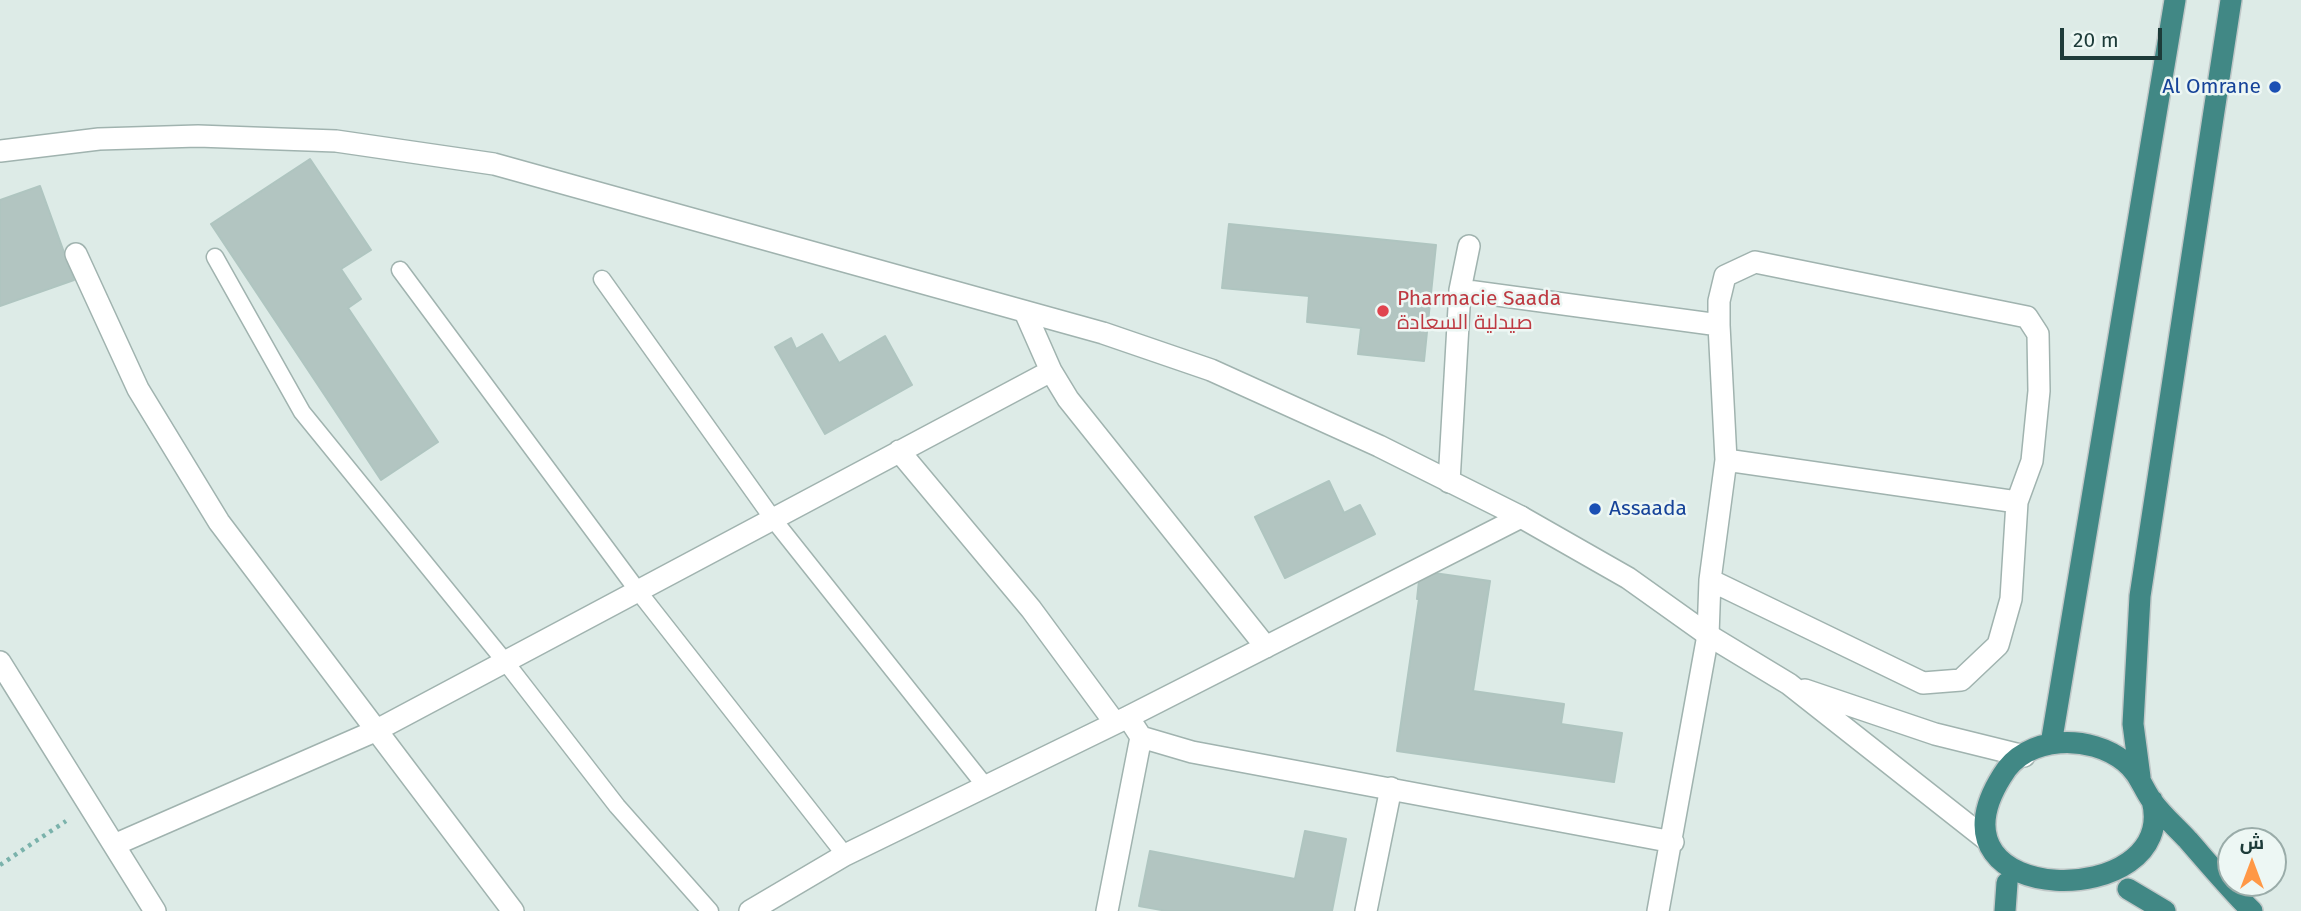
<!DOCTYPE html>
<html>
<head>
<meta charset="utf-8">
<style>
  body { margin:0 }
  #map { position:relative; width:2301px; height:911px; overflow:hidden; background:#ddebe7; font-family:"Fira Sans",Cairo,sans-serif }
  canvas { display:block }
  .north { position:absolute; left:2217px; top:827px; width:70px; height:70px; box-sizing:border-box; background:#edf7f4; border:2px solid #9aaca9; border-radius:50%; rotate:0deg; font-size:19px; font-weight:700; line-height:28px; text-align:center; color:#1d3b39 }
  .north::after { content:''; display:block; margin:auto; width:24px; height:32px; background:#ff9846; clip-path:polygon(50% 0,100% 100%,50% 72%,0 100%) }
  .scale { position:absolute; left:2060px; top:28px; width:102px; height:32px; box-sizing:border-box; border:4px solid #1d3b39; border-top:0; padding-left:9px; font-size:21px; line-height:24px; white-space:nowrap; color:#1d3b39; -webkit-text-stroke:5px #edf7f4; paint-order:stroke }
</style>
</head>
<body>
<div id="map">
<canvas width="2301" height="911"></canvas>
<div class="north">ش</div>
<div class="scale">20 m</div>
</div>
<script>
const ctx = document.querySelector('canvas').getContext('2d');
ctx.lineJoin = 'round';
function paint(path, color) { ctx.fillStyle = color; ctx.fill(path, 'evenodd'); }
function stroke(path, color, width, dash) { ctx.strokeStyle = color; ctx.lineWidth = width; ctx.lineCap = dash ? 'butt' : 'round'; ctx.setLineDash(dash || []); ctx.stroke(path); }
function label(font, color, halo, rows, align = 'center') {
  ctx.font = font + ' "Fira Sans",Cairo,sans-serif'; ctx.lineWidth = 5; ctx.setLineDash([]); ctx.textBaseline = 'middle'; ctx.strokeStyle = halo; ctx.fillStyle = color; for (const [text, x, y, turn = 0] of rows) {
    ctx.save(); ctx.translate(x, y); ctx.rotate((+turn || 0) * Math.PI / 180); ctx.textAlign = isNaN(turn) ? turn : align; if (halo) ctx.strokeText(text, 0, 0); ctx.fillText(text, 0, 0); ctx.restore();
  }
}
const building = new Path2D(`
  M310,159L371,250L341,269L361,299L348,308L438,442L381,480L211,224Z
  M40,186L74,280L0,306V200Z
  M1229,224L1436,245L1424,361L1358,354L1361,328L1307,322L1309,296L1222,288Z
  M822,334L839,363L885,336L912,385L825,434L775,347L791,338L796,349Z
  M1329,481L1344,513L1360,505L1375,534L1285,578L1255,517Z
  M1420,571L1490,581L1473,691L1564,704L1561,724L1622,733L1614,782L1397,751L1419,599H1417Z
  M1305,831L1346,839L1332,911H1167L1139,906L1150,851L1295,879Z`);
const path = new Path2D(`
  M0,865L66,821`);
const service = new Path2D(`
  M215,257L302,412L507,664L617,806L710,911
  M400,270L638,591L845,855
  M602,279L773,519L986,787`);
const minor = new Path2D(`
  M76,254L138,389L219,522L513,911
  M1460,290L1719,325
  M1025,312L1051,371L1068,399L1266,647
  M899,451L1031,609L1115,723
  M1449,482L1460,290L1469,246
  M1710,580L1923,683L1961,680L1998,645L2011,599L2017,502
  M0,662L155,911
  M1128,717L1141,737L1192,752L1673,842
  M114,845L375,731L1051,371
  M750,911L845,855L1128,717L1521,517
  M1107,911L1141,737
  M1366,911L1391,788
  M1658,911L1708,635L1710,580L1726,460L1719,325V301L1725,276L1755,262L2027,317L2038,334L2039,391L2032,461L2017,502L1726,460`);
const tertiary = new Path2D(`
  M0,151L99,139L198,136L336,141L494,164L1103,333L1211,370L1379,446L1521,517L1628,578L1708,635L1789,684L1987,840
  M1805,690L1935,734L2024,756`);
const trunk = new Path2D(`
  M2051,744L2175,0
  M2140,777L2133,724L2140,596L2231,0
  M2152,800C2181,911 1917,911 2002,776C2026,734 2091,734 2125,762C2139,773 2142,787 2152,801C2162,815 2176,827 2188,840C2209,864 2229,888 2252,911
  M2128,889L2165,911
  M2005,911L2007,883`);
const markers = [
  [2275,87,7,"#1a4fb4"],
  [1383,311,7,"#e0444e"],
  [1595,509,7,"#1a4fb4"]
];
const transitNames = [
  ["Al Omrane",2261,87],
  ["Assaada",1609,509,"left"]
];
const healthNames = [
  ["Pharmacie Saada",1397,299],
  ["صيدلية السعادة",1397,323]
];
paint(building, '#b2c5c1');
stroke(building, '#afc5c0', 2);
stroke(service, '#a0b3af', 19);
stroke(minor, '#a0b3af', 24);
stroke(tertiary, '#a0b3af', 24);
stroke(trunk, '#c0c8c8', 24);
stroke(path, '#7ab2ab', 4.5, [3.5, 5]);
stroke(service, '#fff', 16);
stroke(minor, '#fff', 21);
stroke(tertiary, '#fff', 21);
stroke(trunk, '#418885', 21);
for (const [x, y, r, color] of markers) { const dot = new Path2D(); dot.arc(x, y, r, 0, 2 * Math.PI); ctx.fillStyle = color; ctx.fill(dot); stroke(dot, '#edf7f4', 2.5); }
label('21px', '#164399', '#edf7f4', transitNames, 'right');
label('21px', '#be3a42', '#edf7f4', healthNames, 'left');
</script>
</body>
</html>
